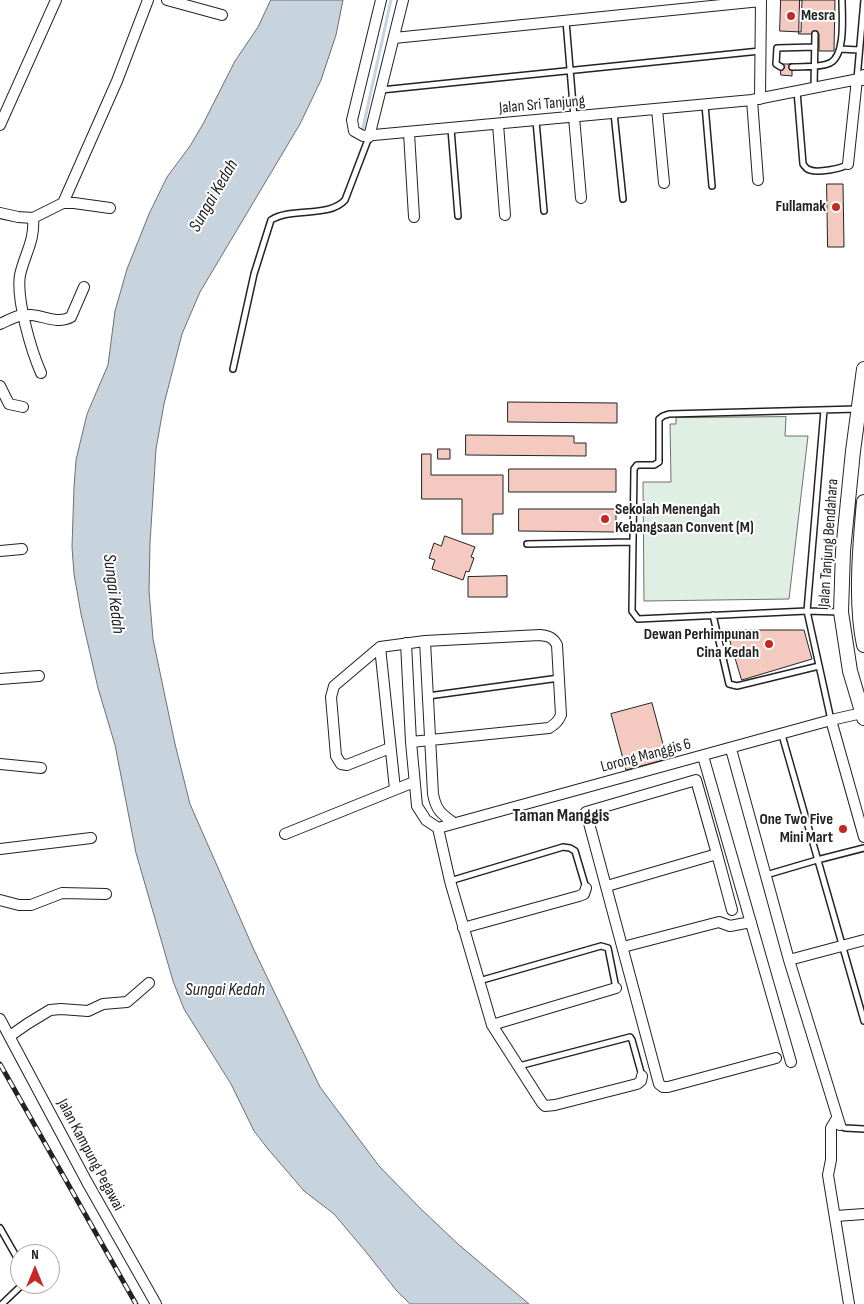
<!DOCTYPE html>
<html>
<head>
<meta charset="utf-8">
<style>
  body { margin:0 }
  #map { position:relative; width:864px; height:1304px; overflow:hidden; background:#fff; font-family:"Sofia Sans Condensed",sans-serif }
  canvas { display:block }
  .north { position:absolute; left:10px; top:1244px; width:50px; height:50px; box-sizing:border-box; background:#fff; border:1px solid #a7a7a7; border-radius:50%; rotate:0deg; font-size:14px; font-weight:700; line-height:20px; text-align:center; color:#222 }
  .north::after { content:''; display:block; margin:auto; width:18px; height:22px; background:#c62828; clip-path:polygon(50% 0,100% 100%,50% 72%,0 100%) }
</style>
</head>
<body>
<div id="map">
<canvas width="864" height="1304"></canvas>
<div class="north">N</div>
</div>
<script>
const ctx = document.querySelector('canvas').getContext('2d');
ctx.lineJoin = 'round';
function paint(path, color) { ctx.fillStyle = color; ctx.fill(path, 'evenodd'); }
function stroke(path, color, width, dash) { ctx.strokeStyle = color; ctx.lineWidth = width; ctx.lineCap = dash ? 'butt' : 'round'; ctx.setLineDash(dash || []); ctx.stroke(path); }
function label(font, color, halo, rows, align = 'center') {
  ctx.font = font + ' "Sofia Sans Condensed",sans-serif'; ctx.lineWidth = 4; ctx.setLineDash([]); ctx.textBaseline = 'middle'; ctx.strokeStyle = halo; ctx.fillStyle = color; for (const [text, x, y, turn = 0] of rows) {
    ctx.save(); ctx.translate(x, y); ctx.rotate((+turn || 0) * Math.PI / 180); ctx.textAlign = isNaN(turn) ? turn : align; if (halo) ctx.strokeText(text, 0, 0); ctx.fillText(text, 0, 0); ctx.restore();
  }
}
const green = new Path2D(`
  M786,417L785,436H808L789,599L644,601L643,482H671L670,424H676V418Z`);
const water = new Path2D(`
  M271,0H343L336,35L321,80L300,124L200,292L182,334L164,404L156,449L150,543L149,591L153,639L175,744L190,804L254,950L320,1087L379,1166L421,1209L458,1244L529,1304H410L396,1290L366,1252L334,1214L304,1191L268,1149L254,1131L231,1084L184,1009L173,981L136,853L115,745L98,688L81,614L74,574L72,547L74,487L76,460L87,414L108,365L115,311L127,269L149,214L167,177L190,146L203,124L235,61L258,27Z`);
const stream = new Path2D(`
  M363,128L391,0`);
const building = new Path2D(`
  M781,0H802L801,32L780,31Z
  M800,0H835L834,51H819V34H799Z
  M781,64H792V76L781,75Z
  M827,184H843L844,247H828Z
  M508,402L617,403V423L508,422Z
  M466,435L574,436V443H586V456L466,455Z
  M438,449H450V459H438Z
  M422,454H431V475H503V514H493V534H462V499H422Z
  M509,469H616V492H509Z
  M519,509H616V532L519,531Z
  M445,536L475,547L471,557L474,558L469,572L466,571L463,580L432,569L435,560L429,558L434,543L441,546Z
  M507,576V597H468V577Z
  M727,630H804L812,659L742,680Z
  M652,703L667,759L626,770L611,714Z`);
const lane = new Path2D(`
  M566,21L574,117
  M840,49L859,50
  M781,67L776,64L777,48L815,47
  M792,67C804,66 819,68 830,63C846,55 842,15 842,0
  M857,79L864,0
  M814,88L815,34
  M381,90L760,51
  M797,91L803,164C806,168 806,169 810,170C817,173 842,169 848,164
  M705,105L712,186
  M614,113L623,199
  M536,121L544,211
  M451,129L458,216
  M233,369L254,274L271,220C291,207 329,218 345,200L369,137
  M824,410L807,611L831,720
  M527,544L632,542
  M840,612L807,611L638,619L632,611L634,469L637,465H654L659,462V419L663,416L669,414L857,409
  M713,615L729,684L737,686L819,666
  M428,696L559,678
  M782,735L864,1021
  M766,875L817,860L864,848
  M450,881L563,847L570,848L575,851L586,888
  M479,981L601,946L608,948L616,988
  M519,1066L630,1037L632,1040L642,1076
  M840,1125L845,1128L864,1129
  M0,1228L20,1263
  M2,1304L23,1284`);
const street = new Path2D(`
  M167,0L222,15
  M381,0L352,120L354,131L363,136L752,100L864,78
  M394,38L761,1
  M760,99L761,0
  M752,100L758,180
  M657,109L664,183
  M574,117L581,198
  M498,124L505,215
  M0,125L56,0
  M409,133L414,217
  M369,137L403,0
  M848,164L857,79
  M63,203L117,81L148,0
  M0,213L18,217L33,218L63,203H74L110,208
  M33,218C35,241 25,253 20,275C16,299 31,350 41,373
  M0,324C7,321 15,316 23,315C39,312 55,326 71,317L84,287
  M0,386L9,404L23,407
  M0,551L22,549
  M425,641L433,794C436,810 441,814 454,823
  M406,643L411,742L417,806L426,820L438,828
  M380,647L395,789
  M0,679L39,676
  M831,720L864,837
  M390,748L347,765L341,764L336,756L331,697L334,686L380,647L425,641L540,635C548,636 553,637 557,645L561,715C558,722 555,724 549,728L411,742
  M731,749L789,960L840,1125
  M703,756L791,1062
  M0,764L41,768
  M438,828L831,720L862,713
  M438,828L450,881L492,1025L542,1103L545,1106L555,1105L637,1084L641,1081L642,1076
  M285,834L414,782
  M0,849L91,838
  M717,854L696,780L586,812L659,1084L663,1087H668L776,1058
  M607,886L717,854L732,910
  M0,900L19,905H31L62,893L106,894
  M463,928L579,896L584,894L586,888
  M623,947L719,922L730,926L751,922
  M789,960L864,940
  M0,1019L87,1182L156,1304
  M492,1025L616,988
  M10,1036L27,1024L50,1010L61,1009L88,1011L103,1004L127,1002L149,983
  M837,1118L831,1128V1160L828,1175L849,1304
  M836,1216L864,1214`);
const secondary = new Path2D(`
  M863,78L864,77
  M864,369L853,451L843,551L841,612L850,671L864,718
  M864,502C860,545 855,604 864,645`);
const rail = new Path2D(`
  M0,1064L136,1304`);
const markers = [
  [791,16,5,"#c62828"],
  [836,207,5,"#c62828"],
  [605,519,5,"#c62828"],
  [769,644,5,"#c62828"],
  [843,829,5,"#c62828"]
];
const poiNames = [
  ["Mesra",801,16,"left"],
  ["Fullamak",826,207],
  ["Sekolah Menengah",615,510,"left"],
  ["Kebangsaan Convent (M)",615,528,"left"],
  ["Dewan Perhimpunan",759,635],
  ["Cina Kedah",759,653],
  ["One Two Five",833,820],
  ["Mini Mart",833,838]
];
const streetNames = [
  ["Jalan Sri Tanjung",542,105,-5],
  ["Jalan Tanjung Bendahara",829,543,-86],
  ["Lorong Manggis 6",646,756,-15],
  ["Jalan Kampung Pegawai",90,1155,62]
];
const waterNames = [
  ["Sungai Kedah",214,196,-60],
  ["Sungai Kedah",113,594,83],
  ["Sungai Kedah",225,990]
];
const neighbourhoodNames = [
  ["Taman Manggis",561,816]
];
paint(green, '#e0efe3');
stroke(green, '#6f6f6f', 1);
paint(water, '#c7d3dd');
stroke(water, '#6f6f6f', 1);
stroke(stream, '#c7d3dd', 3);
paint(building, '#f3c9c0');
stroke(building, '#222', 1);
stroke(lane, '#222', 8);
stroke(street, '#222', 12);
stroke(secondary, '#222', 16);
stroke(lane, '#fff', 5);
stroke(street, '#fff', 10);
stroke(secondary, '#fff', 14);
stroke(rail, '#222', 5);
stroke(rail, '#fff', 3, [9]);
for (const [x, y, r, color] of markers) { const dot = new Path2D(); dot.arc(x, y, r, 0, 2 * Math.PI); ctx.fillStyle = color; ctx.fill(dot); stroke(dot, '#fff', 2); }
label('bold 16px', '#222', '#fff', poiNames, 'right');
label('16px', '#222', '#fff', streetNames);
label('italic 18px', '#222', '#fff', waterNames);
label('bold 18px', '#222', '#fff', neighbourhoodNames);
</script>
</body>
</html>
